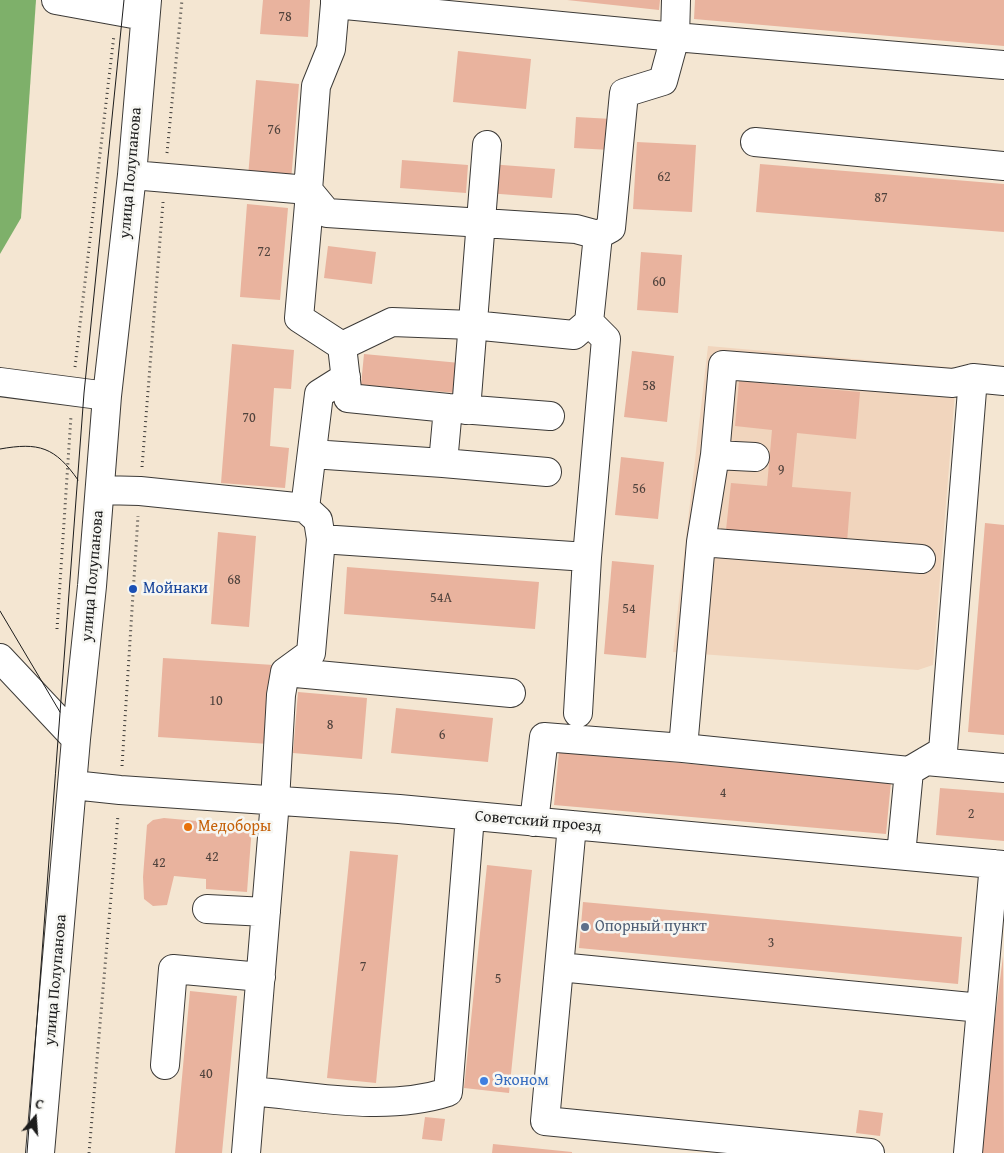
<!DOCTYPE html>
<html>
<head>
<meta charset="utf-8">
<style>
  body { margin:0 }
  #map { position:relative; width:1004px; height:1153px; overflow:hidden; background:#f4e6d2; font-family:"Gentium Book Plus",serif }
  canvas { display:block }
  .north { position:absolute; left:10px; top:1093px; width:50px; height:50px; -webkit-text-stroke:4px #f6f6f2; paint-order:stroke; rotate:18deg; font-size:14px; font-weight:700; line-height:20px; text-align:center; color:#1c1c1c }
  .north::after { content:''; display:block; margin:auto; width:18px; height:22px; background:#1c1c1c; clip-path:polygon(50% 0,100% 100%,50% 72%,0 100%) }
</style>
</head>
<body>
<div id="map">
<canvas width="1004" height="1153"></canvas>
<div class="north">С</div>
</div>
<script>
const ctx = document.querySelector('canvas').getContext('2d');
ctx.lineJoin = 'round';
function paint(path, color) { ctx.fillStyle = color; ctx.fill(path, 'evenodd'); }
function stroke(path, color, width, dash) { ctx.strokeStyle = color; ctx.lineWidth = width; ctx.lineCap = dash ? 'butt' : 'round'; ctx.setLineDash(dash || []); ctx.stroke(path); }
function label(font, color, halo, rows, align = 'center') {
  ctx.font = font + ' "Gentium Book Plus",serif'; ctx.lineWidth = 5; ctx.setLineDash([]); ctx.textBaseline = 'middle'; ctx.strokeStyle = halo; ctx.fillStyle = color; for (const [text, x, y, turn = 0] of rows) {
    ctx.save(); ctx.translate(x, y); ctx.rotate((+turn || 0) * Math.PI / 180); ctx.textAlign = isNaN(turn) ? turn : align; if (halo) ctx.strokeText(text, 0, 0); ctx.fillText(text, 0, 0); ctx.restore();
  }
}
const built = new Path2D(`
  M708,346L957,368L933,665L918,670L673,652Z`);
const forest = new Path2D(`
  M0,0H36L21,218L0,254Z`);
const building = new Path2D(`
  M263,0H310L308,37L260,34Z
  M567,0H660L659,10Z
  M695,0H1004V46L694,19Z
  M458,51L531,59L526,109L453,102Z
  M256,80L299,84L291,181L248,177Z
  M576,117L612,119L610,150L574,148Z
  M637,142L696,145L692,212L633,209Z
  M402,160L468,165L466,193L400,188Z
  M489,164L555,169L552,198L487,193Z
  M760,164L1004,184V232L756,212Z
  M247,204L288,208L280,300L240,297Z
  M328,246L376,252L372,284L324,278Z
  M641,252L682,255L678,313L637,310Z
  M232,344L294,350L291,389L274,388L270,446L289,448L285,488L221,483Z
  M632,351L674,356L667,422L624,417Z
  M364,354L460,363L457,393L361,385Z
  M739,381L860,392L856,439L797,433L792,487L851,492L847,542L726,530L731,483L767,486L772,430L735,426Z
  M621,457L664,462L658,519L615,515Z
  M985,523L1004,525V735L968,732Z
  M218,532L256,536L249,627L211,624Z
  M612,561L654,565L646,658L604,654Z
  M347,567L539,582L535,629L344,614Z
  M163,658L274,665L269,744L158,737Z
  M298,692L367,698L362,759L293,753Z
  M396,708L493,718L488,762L391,753Z
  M559,752L891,782L886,834L554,805Z
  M940,788L1004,793V841L936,835Z
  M164,818L252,826L247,892L206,889V879L174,876L167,905L153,906L144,899L143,877L147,825L153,820Z
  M350,851L398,855L376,1083L327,1078Z
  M487,865L532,870L509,1093L464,1088Z
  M583,902L962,937L958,984L579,948Z
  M1003,956L1004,1153H978Z
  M190,991L237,996L222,1153H175Z
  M859,1110L883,1113L880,1136L856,1133Z
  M425,1117L445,1119L442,1141L422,1139Z
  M493,1144L572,1152V1153H492Z`);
const path = new Path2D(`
  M167,153L182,0
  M75,367L114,35
  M142,467L163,202
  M57,629L71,416
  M122,766L138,516
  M89,1153L118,815`);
const minor = new Path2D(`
  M56,0L144,16
  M335,0V4L675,37L676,0
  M755,142L1004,166
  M132,175L308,190L327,213L576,229L598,235
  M308,190L316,86L331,49L335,4
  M310,193L299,318L342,346L348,398L448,408L443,463L547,472
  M342,346L392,322L472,325L574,335L589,322
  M0,382L107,396
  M448,408L550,416
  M466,410L487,145
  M312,454L443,463
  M715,455L755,457
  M100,490L140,491L305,508L318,520L321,539L587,557
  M305,508L319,394L346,377
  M701,542L921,559
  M0,658L76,739
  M285,672L511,693
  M578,713L587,557L606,339L589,322L598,235L611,228L624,93L663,81L675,37L1004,65
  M683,748L701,542L715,455L723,365L953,383L973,378
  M926,761L1004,768
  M73,785L120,790L399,809L1004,865
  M534,822L544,737L683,748L909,771L943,751L973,378L1004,381
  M572,825L545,1121L870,1153
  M901,855L909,771
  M207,909L266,912
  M559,967L981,1008
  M165,1065L173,969L261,977
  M252,1091C316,1097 386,1112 448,1092L470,816
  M40,1153L76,739L92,586L107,396L132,175L147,0
  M246,1153L275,801L281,695L285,672L311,653L321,539
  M968,1153L994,864`);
const tram = new Path2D(`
  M0,449C39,442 55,447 78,480
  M0,611L60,712
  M27,1153L84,393L124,0`);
const markers = [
  [133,589,5,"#1a4fb4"],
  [188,827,5,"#e8710a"],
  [585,927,5,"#5c6f8a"],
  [484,1081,5,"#3f7fe0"]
];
const numberNames = [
  ["78",285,17],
  ["76",274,130],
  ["62",664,177],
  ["87",881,198],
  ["72",264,252],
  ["60",659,282],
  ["58",649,386],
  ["70",249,418],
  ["9",781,470],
  ["56",639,489],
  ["68",234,580],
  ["54А",441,598],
  ["54",629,609],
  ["10",216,701],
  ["8",330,725],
  ["6",442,735],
  ["4",723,793],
  ["2",971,814],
  ["42",212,857],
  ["42",159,863],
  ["3",771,943],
  ["7",363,967],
  ["5",498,979],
  ["40",206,1074]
];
const streetNames = [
  ["улица Полупанова",131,173,-85],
  ["улица Полупанова",93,576,-85],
  ["Советский проезд",538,822,5],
  ["улица Полупанова",56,980,-85]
];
const transitNames = [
  ["Мойнаки",143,589]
];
const foodNames = [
  ["Медоборы",198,827]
];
const serviceNames = [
  ["Опорный пункт",595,927]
];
const shopNames = [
  ["Эконом",494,1081]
];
paint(built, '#f1d5bd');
paint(forest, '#7eb06a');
paint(building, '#e9b39e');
stroke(minor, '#3c3a37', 30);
stroke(path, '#3c3a37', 3, [1, 4]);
stroke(minor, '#fff', 28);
stroke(tram, '#1c1c1c', 1);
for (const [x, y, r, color] of markers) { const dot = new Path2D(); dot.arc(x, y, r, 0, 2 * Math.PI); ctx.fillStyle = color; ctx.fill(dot); stroke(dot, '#f6f6f2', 2); }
label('14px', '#4f423c', null, numberNames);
label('16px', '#1c1c1c', '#f6f6f2', streetNames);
label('16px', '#164399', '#f6f6f2', transitNames, 'left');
label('16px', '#c56008', '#f6f6f2', foodNames, 'left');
label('16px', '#4e5e75', '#f6f6f2', serviceNames, 'left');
label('16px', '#366cbe', '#f6f6f2', shopNames, 'left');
</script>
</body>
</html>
